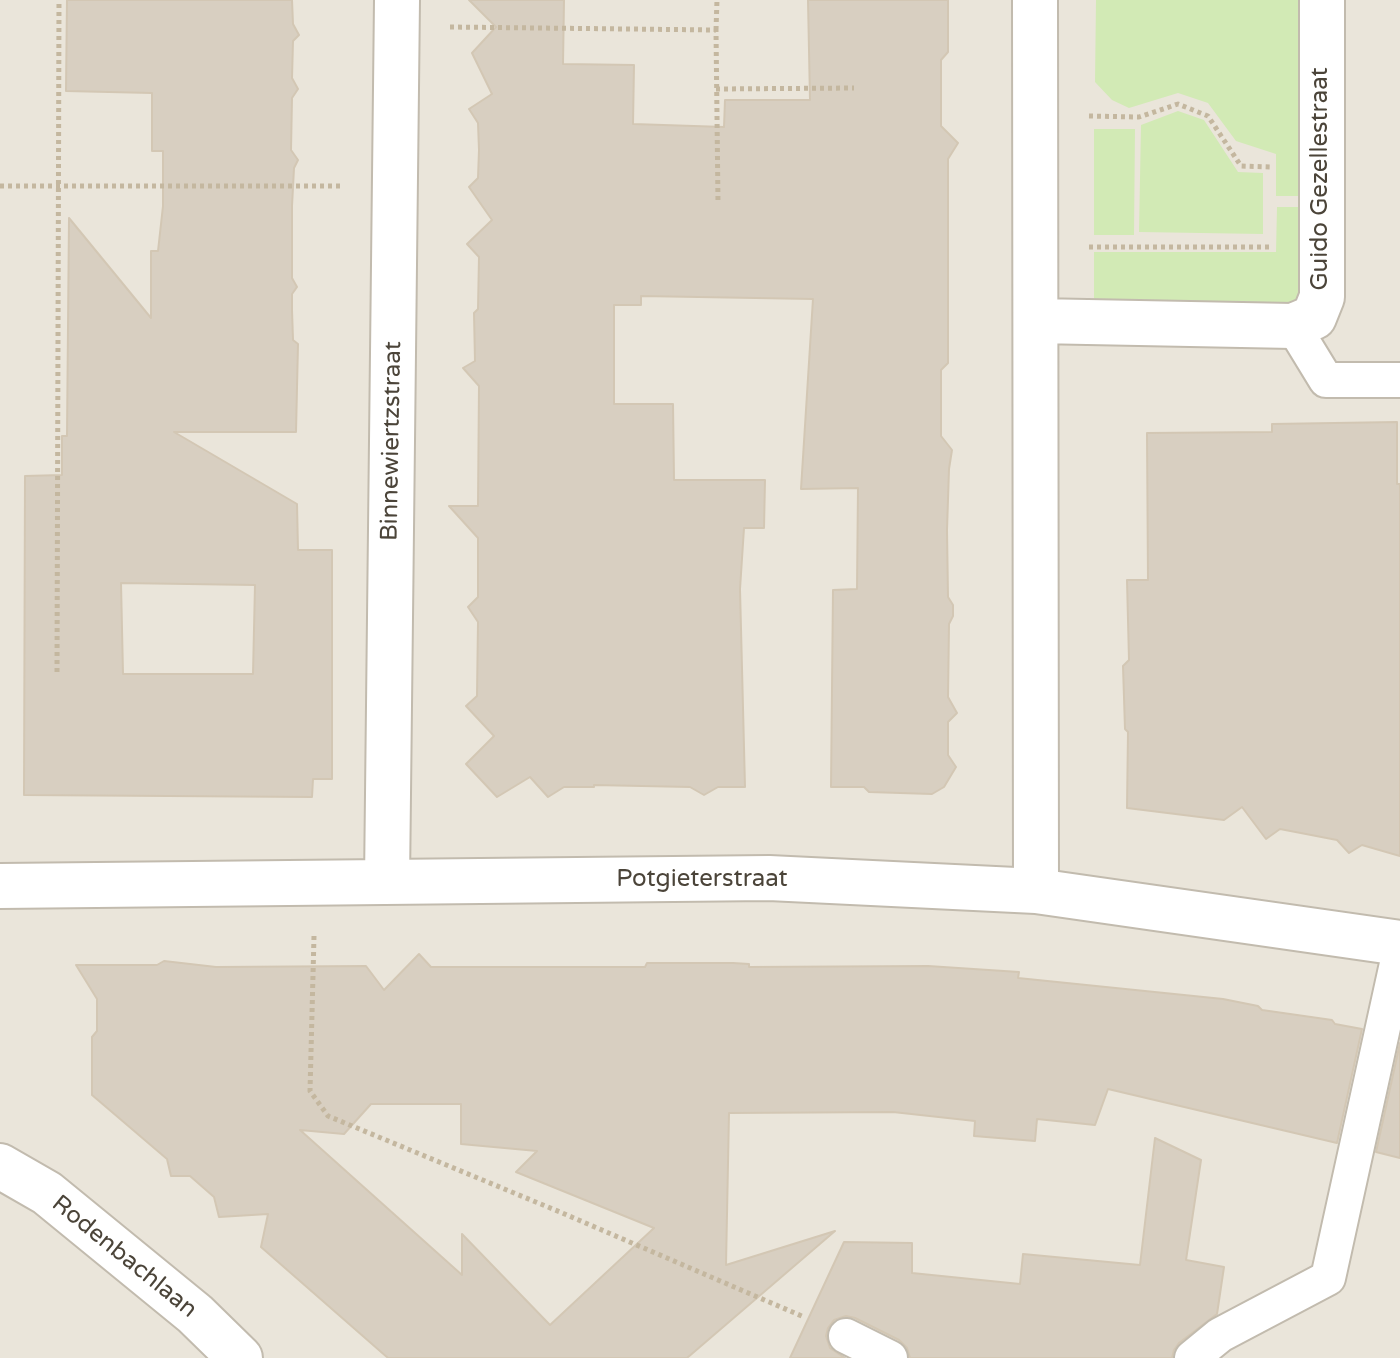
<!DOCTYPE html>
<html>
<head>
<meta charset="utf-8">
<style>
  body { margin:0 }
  canvas { display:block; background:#f6f3ec }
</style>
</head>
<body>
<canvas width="1400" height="1358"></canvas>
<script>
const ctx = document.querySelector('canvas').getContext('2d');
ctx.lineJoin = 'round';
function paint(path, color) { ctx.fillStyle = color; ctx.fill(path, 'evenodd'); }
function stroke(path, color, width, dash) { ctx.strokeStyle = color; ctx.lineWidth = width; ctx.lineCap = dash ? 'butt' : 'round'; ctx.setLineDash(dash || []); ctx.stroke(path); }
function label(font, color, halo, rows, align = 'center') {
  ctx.font = font + ' "Varela Round",sans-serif'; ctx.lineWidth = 8; ctx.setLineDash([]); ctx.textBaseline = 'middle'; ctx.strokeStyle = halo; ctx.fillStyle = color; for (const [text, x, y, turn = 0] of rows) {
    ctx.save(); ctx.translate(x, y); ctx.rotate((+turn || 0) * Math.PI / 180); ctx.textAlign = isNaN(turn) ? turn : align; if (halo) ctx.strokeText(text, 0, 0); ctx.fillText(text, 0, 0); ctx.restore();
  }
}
const residential = new Path2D(`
  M0,0H1400V1358H0Z`);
const green = new Path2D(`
  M1096,0H1313L1312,196H1276V154L1236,141L1208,103L1178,93L1129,108L1112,100L1095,82Z
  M1178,111L1204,120L1238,172L1263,173V234L1139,232L1141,125Z
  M1094,129H1135L1134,235H1094Z
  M1277,207H1311V293L1294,309H1094V252H1276Z`);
const building = new Path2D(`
  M67,0H292L293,24L299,35L293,41L292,78L298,89L292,98L291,150L298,160L294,168L292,206V278L297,287L292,294V310L293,340L298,344L296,432H174L297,504L298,550H332V779H313L312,797L24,795L25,476L62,475V436H67L69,218L151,318V251H158L163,206V151H152V93L66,91ZM121,583L255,585L253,674H123Z
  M469,0H564L563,64L634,65L633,124L724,127L725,100H810L808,0H948V52L941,60V126L958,143L948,159V363L941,370V436L952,450L949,469L947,530L948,597L953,605V616L949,624L948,697L957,713L948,722V755L956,767L944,787L932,794L869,792L864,787H831L833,590L857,589L858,488L801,489L813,299L641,296V305H614V404H673L674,480H765L764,528H744L740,589L745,787H718L704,795L690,787L594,785V787H564L548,797L530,777L497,797L466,764L494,736L466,706L477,696L478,622L468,607L478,597V538L449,506H478L479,386L463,368L475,361L474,313L478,309L479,257L467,244L492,220L469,187L478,178L479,150L478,123L469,109L492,94L472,53L496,27Z
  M1397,422V484H1400V856L1362,845L1349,853L1337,840L1280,829L1266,839L1242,807L1224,820L1127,808L1128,732L1125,729L1123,666L1129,660L1127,580H1148L1147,433L1272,432V424Z
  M419,954L431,967H645L647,963H733L749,964V967L928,966L1019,972L1018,978L1223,999L1258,1006L1262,1010L1332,1020L1335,1024L1362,1029L1337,1143L1108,1089L1095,1125L1037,1119L1035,1141L974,1136L975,1121L893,1112L729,1113L726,1265L835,1231L687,1358H388L261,1247L268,1214L219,1217L214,1197L190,1176H171L167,1159L92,1095V1037L97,1031V999L76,965H157L164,961L216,967L366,966L384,990ZM371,1104H461V1144L537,1151L516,1172L654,1228L550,1325L462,1234V1275L300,1130L344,1134Z
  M1400,1043V1158L1376,1152Z
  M1155,1138L1201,1160L1186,1260L1224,1267L1217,1314L1179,1343L1174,1350L1172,1358H910L907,1348L899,1340L855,1318L846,1316L834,1320L828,1328L826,1336L830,1348L845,1358H790L844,1242L912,1243V1273L1020,1284L1023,1254L1140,1265Z`);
const path = new Path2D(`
  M450,27L716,30L718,203
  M716,30L717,0
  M716,89L854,88
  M1089,116L1139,117L1178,104L1208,116L1241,166L1270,167
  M0,186H343
  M1089,247H1270
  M57,672L59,0
  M314,936L310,1091L328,1116L560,1212L804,1317`);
const lane = new Path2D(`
  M1293,326L1326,380H1400
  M846,1336L890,1358
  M1192,1358L1220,1335L1328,1278L1400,950`);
const street = new Path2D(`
  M1035,0L1036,891
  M1036,321L1293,326L1314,317L1322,297V0
  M387,882L397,0
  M0,886L769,878L1036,891L1400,943
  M0,1166L47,1193L195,1314L240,1358`);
const streetNames = [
  ["Guido Gezellestraat",1321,179,-90],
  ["Binnewiertzstraat",392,441,-89],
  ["Potgieterstraat",702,880],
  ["Rodenbachlaan",124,1257,39]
];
paint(residential, '#eae5da');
paint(green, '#d2eab5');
paint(building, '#d8cfc1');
stroke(building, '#d3c7b4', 2);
stroke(lane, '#c2bbae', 38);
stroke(street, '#c2bbae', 48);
stroke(path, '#c4b79f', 5, [4, 4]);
stroke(lane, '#fff', 34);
stroke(street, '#fff', 44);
label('24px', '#4b4439', '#fff', streetNames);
</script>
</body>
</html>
